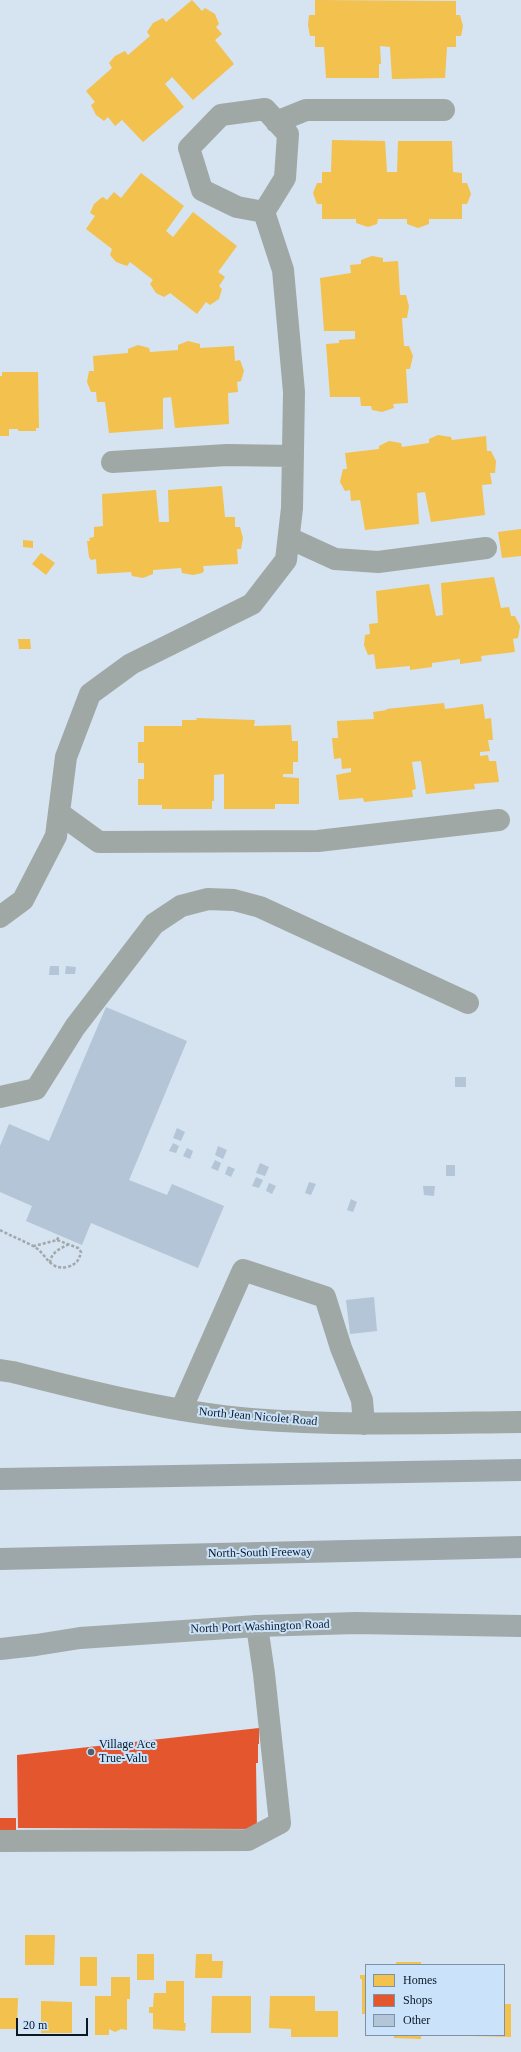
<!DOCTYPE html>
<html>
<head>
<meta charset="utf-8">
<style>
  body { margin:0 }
  #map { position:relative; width:521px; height:2052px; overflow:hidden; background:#d6e3f0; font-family:Georgia,serif }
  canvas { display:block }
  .legend { position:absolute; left:365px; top:1964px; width:140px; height:72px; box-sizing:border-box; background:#cbe3fa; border:1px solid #7d92a5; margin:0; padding:5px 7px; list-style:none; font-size:12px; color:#091825 }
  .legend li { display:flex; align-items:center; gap:8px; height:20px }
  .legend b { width:20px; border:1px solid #7d92a5 }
  .scale { position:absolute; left:16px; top:2018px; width:72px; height:18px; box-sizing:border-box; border:2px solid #091825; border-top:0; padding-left:5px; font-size:12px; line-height:14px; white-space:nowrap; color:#091825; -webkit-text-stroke:3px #cbe3fa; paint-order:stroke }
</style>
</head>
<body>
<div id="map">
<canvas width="521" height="2052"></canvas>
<ul class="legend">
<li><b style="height:11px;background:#f2c14e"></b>Homes</li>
<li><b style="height:11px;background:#e4572e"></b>Shops</li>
<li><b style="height:11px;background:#b3c5d6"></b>Other</li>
</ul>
<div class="scale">20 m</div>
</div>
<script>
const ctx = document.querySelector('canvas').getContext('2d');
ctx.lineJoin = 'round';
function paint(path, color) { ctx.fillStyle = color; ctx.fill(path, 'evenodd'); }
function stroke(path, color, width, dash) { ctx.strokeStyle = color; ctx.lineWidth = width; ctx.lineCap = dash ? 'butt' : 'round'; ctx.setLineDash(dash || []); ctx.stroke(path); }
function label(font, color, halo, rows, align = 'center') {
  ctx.font = font + ' Georgia,serif'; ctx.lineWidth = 4; ctx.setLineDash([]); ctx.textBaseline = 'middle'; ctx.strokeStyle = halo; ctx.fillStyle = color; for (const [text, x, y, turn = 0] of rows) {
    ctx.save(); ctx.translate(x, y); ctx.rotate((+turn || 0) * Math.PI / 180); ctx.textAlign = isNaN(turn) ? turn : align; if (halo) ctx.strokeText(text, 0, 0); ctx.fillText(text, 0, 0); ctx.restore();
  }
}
const homes = new Path2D(`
  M192,0L202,11L205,8L215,14L219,24L216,27L222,34L215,40L234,64L193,100L172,77L165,84L184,107L143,142L122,120L115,126L108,117L104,121L96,115L91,105L95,102L86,91L112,68L109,63L115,56L125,51L128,55L150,36L147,32L153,23L163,18L166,22Z
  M315,0L456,1V15H460L463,26L461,36H456V47H447L445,78L392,79L390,47L380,46L381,64H379V78H326L324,47H315V36H310L308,25L309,15H315Z
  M332,140L385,141L387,172H397L398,141H452L453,172L462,173V183H467L471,194L467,204H462V219H429V224L418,228L407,224V219H378L377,224L368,227L356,223V219H322V204H317L313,193L317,183H322V172H331Z
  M141,173L184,206L166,231L173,237L193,212L237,246L218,272L225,277L219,286L222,289L219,299L210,305L206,302L197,314L170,293L164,297L156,293L150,284L153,280L130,262L127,266L116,262L110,255L112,249L86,229L95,216L90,213L94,204L101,198L103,197L107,200L114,192L121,198Z
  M372,256L383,258V262L398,261L400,295H406L409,306L407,318H402L404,346H409L413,356L410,369H406L408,403L393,404L394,408L382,412L372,410L371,406H361L360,397H330L326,344L339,343V340L355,339V331H324L320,278L351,273L350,265L361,264V260Z
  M188,341L200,344V348L234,346L235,361L240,360L244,371L241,381L237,382L238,392L228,393L229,424L175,428L171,397L163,398V429L109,433L105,402H97L96,392H91L87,382L89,371H94L93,356L128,353V349L138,345L149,348L150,352L178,350V345Z
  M2,372H38L39,428H36V431H18V429H9V436H0V376H2Z
  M438,435L451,437L452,440L486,436L487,451H491L496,461L495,473H490L492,484L482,485L485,515L431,522L425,492L417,493L419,524L365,530L360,500L351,501L350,490L345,491L340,482L343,469H347L345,453L379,449V446L389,441L401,443L402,447L429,443V439Z
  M222,486L225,517H235V527H240L243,538L241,549H237L238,564L203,566L204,571L202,573L193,575L182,573L181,568L153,570V574L143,578L132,576L131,572L97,574L96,559L91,560L89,557L87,541H90L89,538L94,537V527L103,526L102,494L156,490L159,522H169L168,490Z
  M521,529V556L502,558L498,532Z
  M23,540L33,541V548L23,547Z
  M41,553L55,563L46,575L32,564Z
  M494,577L501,608L509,607L511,616H515L520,626L518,638L513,639L515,652L481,656L482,661L460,664V659L432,663V667L410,670V666L376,669L374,654L368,655L364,645L365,635L370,634L369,624L378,623L376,591L429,584L436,616L443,615L441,583Z
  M18,639H30L31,649H19Z
  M444,703L445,709L483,704L485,719L491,718L493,740H488L490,751L480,752V756L488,755L489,761H496L499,782L474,784L475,789L426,794L421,761L412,762L416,789L412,790L413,797L364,802L363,798L339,800L336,775L351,772V768L342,769L341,758L334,759L332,738H338L337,721L374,719L373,712L387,710L386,709Z
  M196,718L255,720L254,726L291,725L292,741H298V762H293V774H283V777L299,778V804H275V809H224V774L214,775V801H212V809H162V805H138V779H144V763H138V742H144V726H182V720H197Z
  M25,1935H55L54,1965H25Z
  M137,1954H154V1980H137Z
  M196,1954H212V1961H223L222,1978H195Z
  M80,1957H97V1986H80Z
  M396,1962H421V1965H396Z
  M360,1975H366V2014H362V1979H360Z
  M111,1977H130V1999H127V2030L121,2029L115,2032L109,2029V2035H95V1996H111Z
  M166,1981H184V2023H186L185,2031L153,2029V2013H149V2007H153L154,1993H166Z
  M212,1996H251V2033H211Z
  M270,1996H315V2011H338V2037H291V2029L269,2028Z
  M0,1998H18L17,2029H0Z
  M41,2001L72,2002V2033H41Z
  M504,2004H511V2037L471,2036V2035H504Z
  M394,2035H421V2039L394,2038Z`);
const shops = new Path2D(`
  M259,1728V1744H258V1763H256L257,1829L18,1828L17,1755Z
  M0,1818H16V1834H0Z`);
const building = new Path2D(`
  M50,966H59V975H49Z
  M66,966L76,967L75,974H65Z
  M106,1007L187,1041L129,1180L167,1195L172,1184L224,1206L198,1268L91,1223L82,1245L26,1221L32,1206L0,1192V1146L9,1124L49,1141Z
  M455,1077H466V1087H455Z
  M177,1128L185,1132L181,1141L173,1138Z
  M173,1143L179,1146L176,1153L169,1151Z
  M218,1146L227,1150L223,1159L215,1155Z
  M187,1148L193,1151L190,1159L183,1156Z
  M215,1160L221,1163L218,1171L211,1168Z
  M260,1163L269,1167L265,1176L256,1173Z
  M446,1165H455V1176H446Z
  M228,1166L235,1169L231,1177L225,1174Z
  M256,1177L263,1180L259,1188L252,1186Z
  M309,1182L316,1184L311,1195L305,1193Z
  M269,1183L276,1186L272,1194L266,1191Z
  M423,1186H435L434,1196L424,1195Z
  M351,1199L357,1202L353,1212L347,1210Z
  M374,1297L377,1331L350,1334L346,1300Z`);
const path = new Path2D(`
  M0,1230C11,1236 22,1240 33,1246C47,1253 48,1271 68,1267C76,1264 79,1261 81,1252L78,1248L57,1240L34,1246
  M57,1240L59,1236
  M50,1263C51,1252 60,1249 69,1244`);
const minor = new Path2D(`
  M265,109L288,134L285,178L264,212L237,207L202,190L189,148L221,115Z
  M276,122L306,110H444
  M112,462L227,455L293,456
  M289,538L335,559L378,562L486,548
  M59,813L99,842L318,841L499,820
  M0,917L23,900L56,836L66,757L90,694L131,664L252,604L286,560L292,508L294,392L283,270L264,212
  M0,1097L36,1089L75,1027L154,924L181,906L208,899L234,900L260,907L468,1003
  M0,1370L13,1372C92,1392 170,1412 251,1419C341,1426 431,1423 521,1422
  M181,1410L243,1270L325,1297L341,1348L362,1400L364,1424
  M0,1841L248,1840L280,1823L264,1674L257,1626`);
const major = new Path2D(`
  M0,1649L36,1645L80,1638L257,1626L356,1623L521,1626`);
const highway = new Path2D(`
  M0,1479L521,1470
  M0,1559L521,1547`);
const markers = [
  [91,1752,4,"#515f6c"]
];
const streetNames = [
  ["North Jean Nicolet Road",258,1417,5],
  ["North-South Freeway",260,1553,-1],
  ["North Port Washington Road",260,1627,-2]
];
const poiNames = [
  ["Village Ace",99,1745],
  ["True-Valu",99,1759]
];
paint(homes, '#f2c14e');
paint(shops, '#e4572e');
paint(building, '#b3c5d6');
stroke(path, '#a0a8ab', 2.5, [3, 2]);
stroke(minor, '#9fa8a5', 22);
stroke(major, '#a0aaaa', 22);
stroke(highway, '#9da7a9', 22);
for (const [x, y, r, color] of markers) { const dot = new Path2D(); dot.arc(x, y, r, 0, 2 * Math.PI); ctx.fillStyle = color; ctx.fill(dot); stroke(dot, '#cbe3fa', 1.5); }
label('12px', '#091825', '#cbe3fa', streetNames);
label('12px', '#091825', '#cbe3fa', poiNames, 'left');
</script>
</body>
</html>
